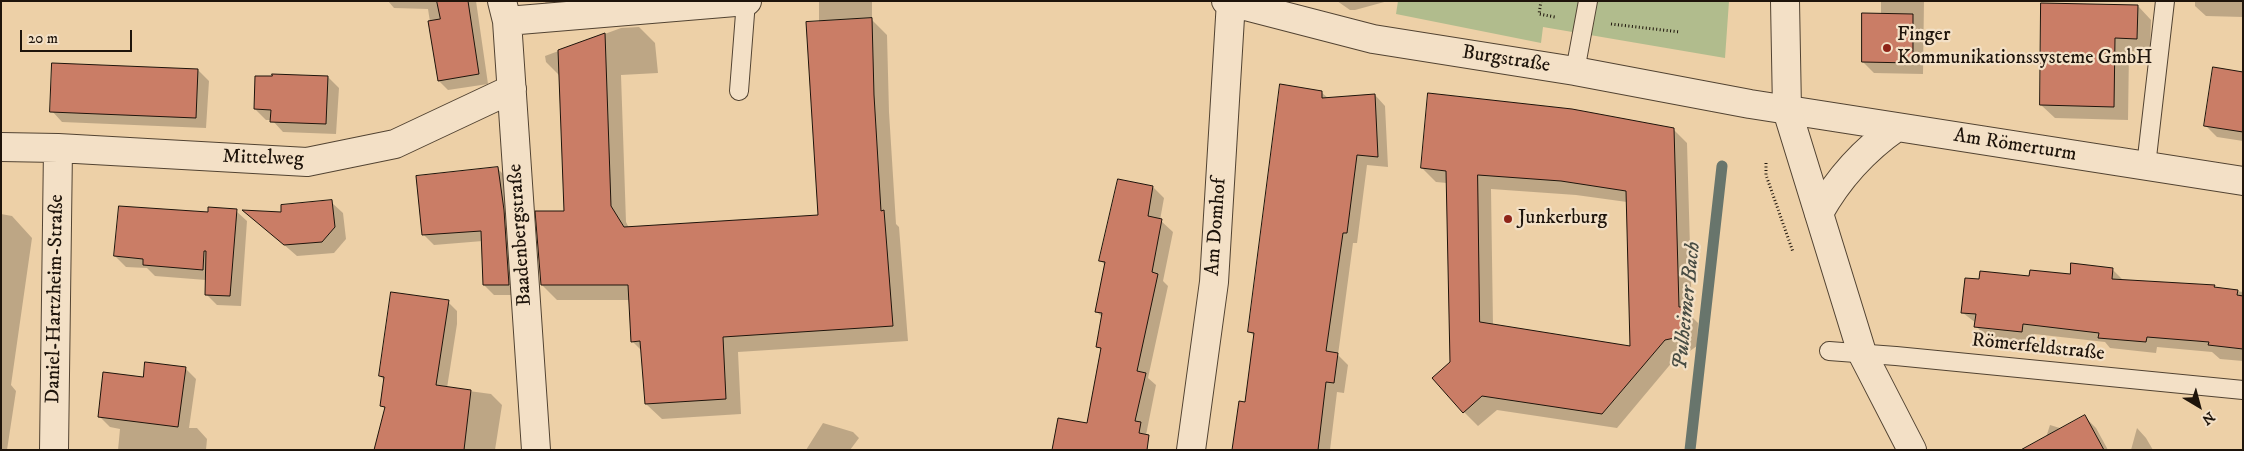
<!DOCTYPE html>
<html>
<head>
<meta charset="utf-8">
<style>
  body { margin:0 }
  #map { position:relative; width:2244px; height:451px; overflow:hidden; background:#edd0a7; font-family:"IM FELL DW Pica",serif }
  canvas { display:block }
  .frame { position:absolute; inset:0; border:2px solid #1e140b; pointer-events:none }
  .north { position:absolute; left:2174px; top:381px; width:50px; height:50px; -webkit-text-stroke:4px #f3e0c6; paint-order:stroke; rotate:143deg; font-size:14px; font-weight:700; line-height:20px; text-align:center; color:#1e140b }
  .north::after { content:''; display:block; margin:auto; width:18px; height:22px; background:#1e140b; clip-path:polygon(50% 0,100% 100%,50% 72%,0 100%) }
  .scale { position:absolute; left:20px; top:30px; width:112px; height:22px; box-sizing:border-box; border:2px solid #1e140b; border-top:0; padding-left:6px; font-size:15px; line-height:18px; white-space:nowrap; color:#1e140b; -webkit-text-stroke:4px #f3e0c6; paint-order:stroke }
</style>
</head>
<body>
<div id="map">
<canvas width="2244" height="451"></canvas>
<div class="frame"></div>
<div class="north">N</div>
<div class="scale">20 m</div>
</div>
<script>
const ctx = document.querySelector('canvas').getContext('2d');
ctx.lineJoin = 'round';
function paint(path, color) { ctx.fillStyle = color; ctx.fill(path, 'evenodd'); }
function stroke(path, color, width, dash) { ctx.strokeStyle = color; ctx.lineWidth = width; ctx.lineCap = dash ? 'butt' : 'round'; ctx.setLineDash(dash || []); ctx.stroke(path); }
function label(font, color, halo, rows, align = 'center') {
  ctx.font = font + ' "IM FELL DW Pica",serif'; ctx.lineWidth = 4.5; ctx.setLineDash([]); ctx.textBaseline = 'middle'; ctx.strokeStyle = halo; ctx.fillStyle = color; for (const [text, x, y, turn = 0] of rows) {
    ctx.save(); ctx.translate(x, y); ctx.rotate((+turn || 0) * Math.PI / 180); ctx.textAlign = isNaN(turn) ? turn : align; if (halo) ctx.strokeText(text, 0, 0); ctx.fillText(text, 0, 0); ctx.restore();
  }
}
const green = new Path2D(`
  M1398,1H1729L1725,58L1543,27L1541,43L1396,14Z`);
const shadow = new Path2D(`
  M388,1H476L488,84L448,90L439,81L428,9L394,8Z
  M544,1H646L549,7Z
  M819,1H872V20L887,35L889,112L896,224L899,227L908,341L738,352L741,414L662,419L646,404L642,351L632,341L630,300H557L542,285L565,212L560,76L546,62L545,56L621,28L639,27L655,43L658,73L621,75L626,222L629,228L819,216Z
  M1337,1H1388L1355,10H1350Z
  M1881,1H1924L1923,74L1874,73L1863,62L1881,15Z
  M2195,1H2243V17L2206,16L2195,6Z
  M2138,6L2151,20L2150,52L2129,51L2128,120L2055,118L2041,105Z
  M198,70L209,81L206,128L62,122L52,111Z
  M2243,73V141L2217,137L2205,125Z
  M328,77L339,88L336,134L283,132L272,120H266L255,109Z
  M1321,92L1329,99L1375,95L1385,106L1388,167L1367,165L1357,243H1353L1338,355L1348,365L1344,393L1337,392L1330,450H1233L1247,403L1255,337L1250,332Z
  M1673,129L1687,143L1692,317L1698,323L1697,346L1687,353L1679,354L1617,428L1497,410L1478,426L1464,412L1451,362L1447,183L1436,182L1422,168ZM1491,189L1576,195L1627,202L1632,347L1493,326Z
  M498,169L508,179L519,295H494L484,285L483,241L434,245L423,234Z
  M1153,187L1164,198L1160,220L1173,232L1163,281L1168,286L1148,378L1156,385L1143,450L1088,425L1102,350L1098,346L1102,317L1096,311L1106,266L1101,261Z
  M331,202L343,213L346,239L334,253L297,256L245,211L283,214Z
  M236,211L247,221L241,306L217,305L206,294V280L155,276L147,268L126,267L115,256L209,214Z
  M1,214L12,216L32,238L11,385L16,391L7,450H1Z
  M2112,269L2123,280L2214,286L2216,288L2243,292V361L2220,359L2212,352L2157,347L2156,353L2110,348L2105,342L2034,334L2033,342L1986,337L1976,326V323L1963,313L1980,280L2071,276Z
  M447,301L457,311V324L447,388L491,394L502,405L495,450H384L386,410L382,405L385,381L380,376Z
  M185,368L196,379L189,428H197L207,439L206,450H118L120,429L110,427L99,416L145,378Z
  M2085,417L2096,428L2108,450H2042L2050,425L2063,429Z
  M823,423L853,432L859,438L850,450H806Z
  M2137,428L2146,438L2153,450H2131Z`);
const stream = new Path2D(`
  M1690,450L1722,166`);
const building = new Path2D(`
  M437,1H468L479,74L438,81L428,21L440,19Z
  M2041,3L2138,5L2137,39L2115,38L2114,107L2040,105Z
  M1862,13L1913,14V63L1862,62Z
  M872,18L874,95L881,211L884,210L893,326L723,337L726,399L645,404L640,341L631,342L628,285H541L535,211H564L558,50L605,33L611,206L624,227L818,215L806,22Z
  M52,63L198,69L196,118L50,112Z
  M2213,67L2243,72V132L2204,126Z
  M272,74L328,76L326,124L270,122L271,110L254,109L255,76H272Z
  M1280,84L1322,91V98L1375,94L1378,157L1357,155L1347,233H1343L1326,351L1338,353L1334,383L1326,382L1318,450H1232L1239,401L1245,402L1254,333L1248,332Z
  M1428,93L1572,109L1674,128L1679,307H1684L1685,325L1679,337L1665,340L1602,414L1482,396L1463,413L1432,378L1450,362L1446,171L1421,168ZM1478,175L1561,181L1626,191L1630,346L1480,322Z
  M498,167L504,210L509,285H483L481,231L422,235L416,176Z
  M1118,179L1153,186L1148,216L1162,219L1152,272L1158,274L1137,371L1146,373L1135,421L1141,422L1139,433L1149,435L1147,450H1052L1058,418L1087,423L1101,348L1096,347L1102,313L1095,312L1105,262L1099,261Z
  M332,200L335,227L322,242L284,245L242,210L281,212V205Z
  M119,206L208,212V207L237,209L230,296L205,295L206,251H204L203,270L143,265V259L114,256Z
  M2071,263L2113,268L2112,279L2215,285L2214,287L2238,290L2237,295L2243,296V349L2208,345L2209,342L2147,337L2146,342L2098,338L2099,333L2023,324L2022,332L1974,327L1976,314L1961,313L1965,278L1979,279L1980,271L2029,276L2030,270L2070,274Z
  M391,292L449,300L436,385L471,390L464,450H374L385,407L380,406L384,377L379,376Z
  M145,362L186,367L178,427L98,417L103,372L143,377Z
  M2085,415L2104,450H2021Z`);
const path = new Path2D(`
  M1541,1L1539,14L1555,17
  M1611,24L1680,32
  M1766,163V175L1793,252`);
const service = new Path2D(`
  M1575,71L1588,1
  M739,91L746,1
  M2146,166L2165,1
  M1829,351L1896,356L2243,390`);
const minor = new Path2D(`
  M502,1L507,21L536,450
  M1226,1L1373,39L1575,71L1750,104L2243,181
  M507,21L747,1
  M1,147L58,148L307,162L395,144L512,89
  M1819,213C1839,177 1864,150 1897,127
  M54,450L58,148
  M1191,450L1214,282L1231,1`);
const tertiary = new Path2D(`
  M1785,1L1787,110L1862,353L1912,450`);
const markers = [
  [1887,48,5,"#8f2418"],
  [1508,219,5,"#8f2418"]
];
const poiNames = [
  ["Finger",1897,36],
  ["Kommunikationssysteme GmbH",1897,59],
  ["Junkerburg",1518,219]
];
const streetNames = [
  ["Burgstraße",1506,60,9],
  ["Am Römerturm",2015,146,9],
  ["Mittelweg",263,159,2],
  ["Am Domhof",1217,227,-86],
  ["Baadenbergstraße",521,235,-94],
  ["Daniel-Hartzheim-Straße",56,299,-89],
  ["Römerfeldstraße",2038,348,6]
];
const waterNames = [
  ["Pulheimer Bach",1688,306,-84]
];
paint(green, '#b1bc8d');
paint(shadow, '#0003');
stroke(stream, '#68756c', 11);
paint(building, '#ca7d66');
stroke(building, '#1e140b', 1);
stroke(service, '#524332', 20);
stroke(minor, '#524332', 30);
stroke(tertiary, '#524332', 30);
stroke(path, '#1e140b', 3, [1, 2.5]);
stroke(service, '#f3e0c6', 18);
stroke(minor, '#f3e0c6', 28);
stroke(tertiary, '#f3e0c6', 28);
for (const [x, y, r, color] of markers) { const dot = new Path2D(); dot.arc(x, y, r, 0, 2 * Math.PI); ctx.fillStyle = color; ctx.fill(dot); stroke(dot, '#f3e0c6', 2); }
label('20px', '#1e140b', '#f3e0c6', poiNames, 'left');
label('20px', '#1e140b', '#f3e0c6', streetNames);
label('italic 21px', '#494d44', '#f3e0c6', waterNames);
</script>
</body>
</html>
